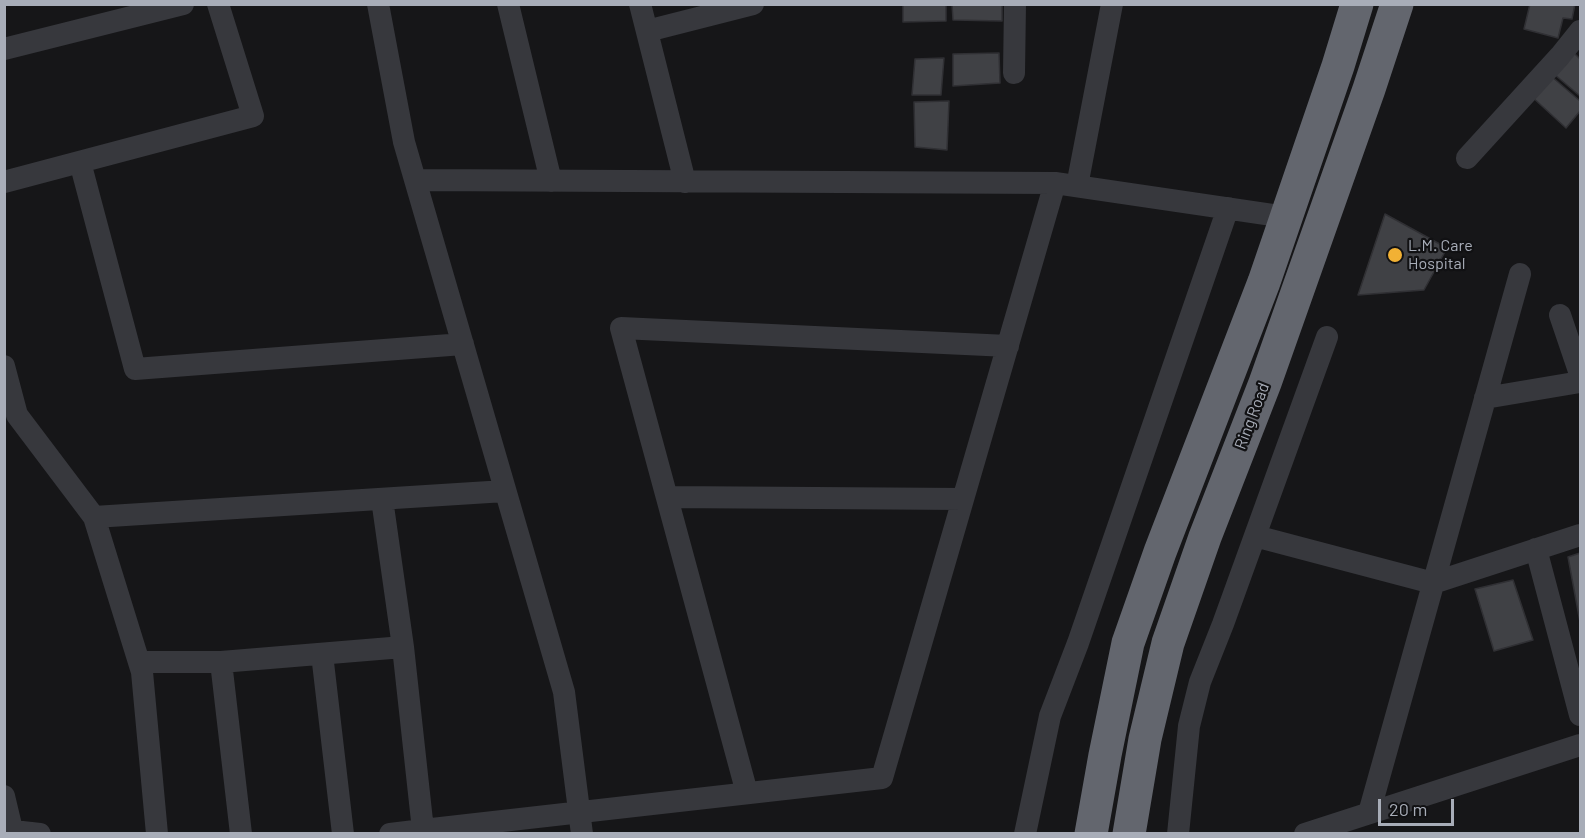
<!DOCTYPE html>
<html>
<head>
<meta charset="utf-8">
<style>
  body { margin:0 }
  #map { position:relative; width:1585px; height:838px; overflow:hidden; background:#161618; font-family:Barlow,sans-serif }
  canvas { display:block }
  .frame { position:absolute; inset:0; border:6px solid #a8adb8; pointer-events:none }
  .scale { position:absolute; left:1378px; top:799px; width:76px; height:27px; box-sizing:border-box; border:3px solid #a8adb8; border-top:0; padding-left:8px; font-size:18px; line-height:21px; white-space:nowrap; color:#a8adb8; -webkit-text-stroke:4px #111113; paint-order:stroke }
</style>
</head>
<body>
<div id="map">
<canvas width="1585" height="838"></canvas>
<div class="frame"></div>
<div class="scale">20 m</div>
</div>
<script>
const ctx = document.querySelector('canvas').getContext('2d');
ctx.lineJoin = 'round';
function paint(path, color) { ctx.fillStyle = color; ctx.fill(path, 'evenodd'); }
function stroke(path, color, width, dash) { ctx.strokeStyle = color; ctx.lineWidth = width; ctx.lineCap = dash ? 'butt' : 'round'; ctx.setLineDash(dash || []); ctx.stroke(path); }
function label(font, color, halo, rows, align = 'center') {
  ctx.font = font + ' Barlow,sans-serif'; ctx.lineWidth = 4.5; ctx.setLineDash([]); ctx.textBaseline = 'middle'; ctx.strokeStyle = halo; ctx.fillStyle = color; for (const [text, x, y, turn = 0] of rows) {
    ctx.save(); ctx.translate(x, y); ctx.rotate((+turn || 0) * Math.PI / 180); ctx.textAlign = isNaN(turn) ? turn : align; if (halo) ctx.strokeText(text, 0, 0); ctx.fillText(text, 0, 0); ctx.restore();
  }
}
const building = new Path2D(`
  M903,4H946V21L903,22Z
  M952,4H1002V21L953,20Z
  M1530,4H1575L1572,19L1563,18L1558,38L1524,29Z
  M1572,51L1580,59V96L1554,74Z
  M999,53L1000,83L953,86V54Z
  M944,58L941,95H912L915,59Z
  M1551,76L1580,101V111L1566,128L1530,95Z
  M949,101L947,150L915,147L914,102Z
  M1385,214L1447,248L1424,290L1358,295Z
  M1580,553V622L1568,557Z
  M1513,580L1533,640L1494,651L1475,589Z`);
const street = new Path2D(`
  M378,4L404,142L564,692L582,834
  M508,4L551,181
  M640,4L685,182
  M647,31L753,4
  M4,49L183,4
  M1014,73L1015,4
  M1467,158L1560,56L1580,31
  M80,162L135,369L463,344
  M416,180L1055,183
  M4,182L253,116L218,4
  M1077,186L1112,4
  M1560,315L1580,374
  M4,366L17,415L94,517
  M1485,398L1580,382
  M667,497L963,499
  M382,499L403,647
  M1255,536L1433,583L1580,535
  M1536,549L1580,715
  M322,654L343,834
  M140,662H221
  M747,793L621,328L1008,346
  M4,796L13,834
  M1369,813L1520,274
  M4,830L40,834
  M423,830L882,778L1055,183L1286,217
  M157,834L142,672L94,517L505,491
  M241,834L221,662L403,647L423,830L390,834
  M1025,834L1050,716L1078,643L1228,208
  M1178,834L1189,726L1200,682L1223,624L1327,337
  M1305,834L1580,745`);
const highway = new Path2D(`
  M1091,834L1105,755L1128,643L1160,552L1264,282L1338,66L1357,4
  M1129,834L1145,739L1168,643L1205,537L1265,383L1369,89L1397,4`);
const markers = [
  [1395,255,8,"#f2b134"]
];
const poiNames = [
  ["L.M. Care",1408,246],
  ["Hospital",1408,264]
];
const streetNames = [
  ["Ring Road",1252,416,-69]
];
paint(building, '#404145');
stroke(building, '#303034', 1.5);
stroke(street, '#37383d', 22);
stroke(highway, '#63666e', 33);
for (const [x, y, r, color] of markers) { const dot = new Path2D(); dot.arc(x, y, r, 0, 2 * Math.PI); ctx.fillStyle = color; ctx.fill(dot); stroke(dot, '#111113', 2); }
label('16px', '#a8adb8', '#111113', poiNames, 'left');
label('16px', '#a8adb8', '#111113', streetNames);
</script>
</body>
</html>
